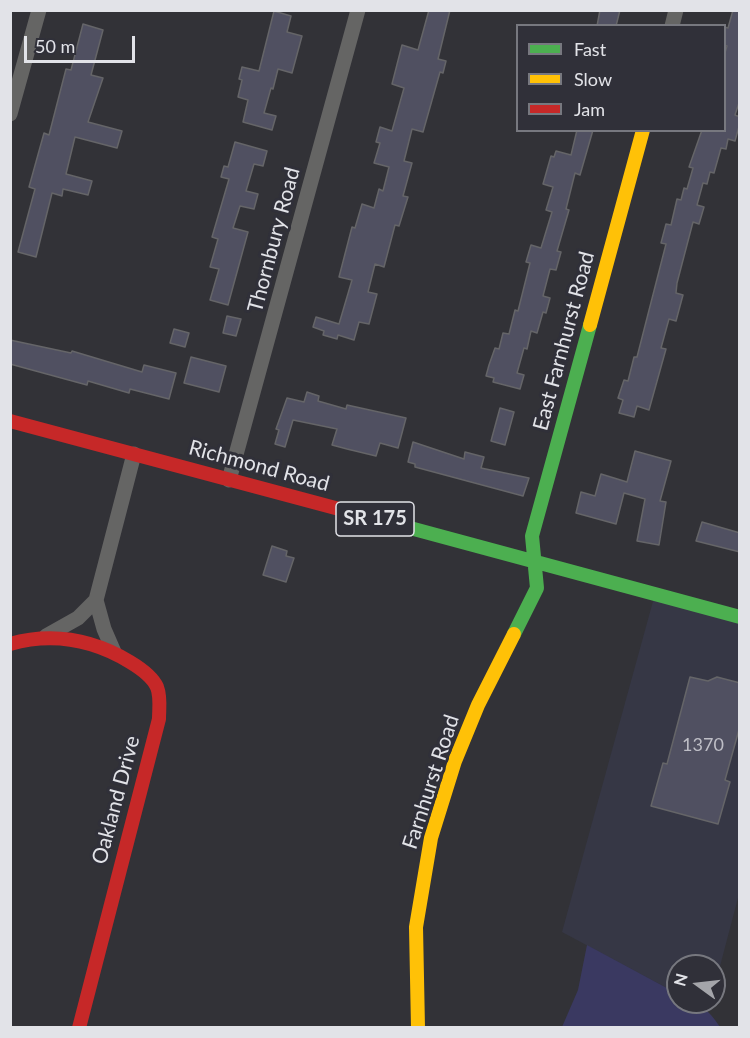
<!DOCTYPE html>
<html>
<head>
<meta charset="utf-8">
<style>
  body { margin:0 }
  #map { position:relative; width:750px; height:1038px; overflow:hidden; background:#323237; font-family:Lato,sans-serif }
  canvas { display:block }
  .frame { position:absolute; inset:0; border:12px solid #e2e3e8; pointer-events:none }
  .legend { position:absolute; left:516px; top:24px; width:210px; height:108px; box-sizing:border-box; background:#303039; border:2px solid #77787f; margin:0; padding:8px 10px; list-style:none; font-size:18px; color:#e2e3e8 }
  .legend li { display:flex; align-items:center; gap:12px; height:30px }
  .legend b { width:30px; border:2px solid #77787f }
  .north { position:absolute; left:666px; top:954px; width:60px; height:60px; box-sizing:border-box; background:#303039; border:2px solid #77787f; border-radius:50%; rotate:285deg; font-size:16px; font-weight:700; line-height:24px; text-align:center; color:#e2e3e8 }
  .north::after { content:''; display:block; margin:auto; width:21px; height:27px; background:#a4a5aa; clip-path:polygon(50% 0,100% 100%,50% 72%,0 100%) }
  .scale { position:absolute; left:24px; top:36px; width:111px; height:27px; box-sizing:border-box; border:3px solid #e2e3e8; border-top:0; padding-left:8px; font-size:18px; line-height:21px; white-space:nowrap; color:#e2e3e8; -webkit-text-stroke:4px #303039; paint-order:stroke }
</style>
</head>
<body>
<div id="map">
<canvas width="750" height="1038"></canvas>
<div class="frame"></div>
<ul class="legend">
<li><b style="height:8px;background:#4caf50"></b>Fast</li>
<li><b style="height:8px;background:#ffc107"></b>Slow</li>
<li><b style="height:8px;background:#c62828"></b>Jam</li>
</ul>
<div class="north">N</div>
<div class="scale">50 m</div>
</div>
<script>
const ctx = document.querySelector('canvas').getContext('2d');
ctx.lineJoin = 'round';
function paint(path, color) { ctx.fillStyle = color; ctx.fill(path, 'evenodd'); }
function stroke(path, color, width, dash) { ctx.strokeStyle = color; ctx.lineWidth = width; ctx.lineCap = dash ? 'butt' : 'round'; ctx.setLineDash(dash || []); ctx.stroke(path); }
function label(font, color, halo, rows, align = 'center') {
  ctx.font = font + ' Lato,sans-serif'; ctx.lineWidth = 6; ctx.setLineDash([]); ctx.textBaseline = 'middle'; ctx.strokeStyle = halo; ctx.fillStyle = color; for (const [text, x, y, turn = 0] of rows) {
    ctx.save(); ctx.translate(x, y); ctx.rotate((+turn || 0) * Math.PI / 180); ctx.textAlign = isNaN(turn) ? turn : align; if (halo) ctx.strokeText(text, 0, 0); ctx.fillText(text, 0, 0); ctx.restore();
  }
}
const built = new Path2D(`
  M655,594L739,617V894L714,989V966H678V994L562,932Z`);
const green = new Path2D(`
  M587,945L678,994V1002C700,1002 708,1009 720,1027H562L578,990Z`);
const building = new Path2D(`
  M429,10H450L438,59L446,61L443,73L440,72L423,132L412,129L404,161L412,163L403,196L408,197L399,226L395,225L384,267L375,264L368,292L377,294L369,324L359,322L354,340L338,335L337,339L323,335L324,331L313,327L316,317L339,324L352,280L339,277L352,227L355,228L362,204L374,208L379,189L383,191L389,167L374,163L380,143L376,142L380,127L392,131L404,88L392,84L402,45L418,50Z
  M600,10H620L616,26H597Z
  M733,10H740V100L735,115L740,117V123L735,141L728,139L726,149L721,148L714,173L710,172L707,184L703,183L697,205L704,207L699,224L693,222L677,283L676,293L683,295L676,321L669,319L661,348L666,349L649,410L637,406L634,417L619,413L623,400L618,398L624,380L628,381L634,357H637L666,244L661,243L666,224L671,225L677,199L681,200L684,188L687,189L693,168L689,167L702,130H724V56L727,46L724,45V27L728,28Z
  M274,11L291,16L287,32L302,36L292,73L278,69L273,89L271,88L264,113L276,116L272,130L243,122L248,100L238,97L242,80L239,79L242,67L259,71Z
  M83,24L103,30L91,75L103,78L88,122L122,131L117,148L75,137L66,174L92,181L88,195L63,189L62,196L52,193L36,257L18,252L35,189L29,187L44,133L49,135L66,69L71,70Z
  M577,130H593L580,175L575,173L566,209L569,210L557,251L561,252L556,270L550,269L543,296L550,298L546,313L543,312L537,333L531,331L527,349L524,348L517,373L524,375L520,389L493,382L494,378L486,376L489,365L495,348L499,349L503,333L509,334L515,310L518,311L530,263L526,262L531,245L541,248L552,212L546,210L553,187L543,184L551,156L554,157L556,151L571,155Z
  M235,142L267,151L263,166L254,164L246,191L258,194L254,209L240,206L233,228L248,232L228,305L210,300L219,269L210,267L218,239L212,237L229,179L221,177L224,166L228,167Z
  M227,316L241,319L236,336L223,333Z
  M174,329L189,333L185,347L170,343Z
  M10,340L71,353L72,351L142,372L144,365L176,373L169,399L130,389L129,393L88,381L87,385L10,364Z
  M191,357L226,366L219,392L184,383Z
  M307,392L319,396L318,401L346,409L347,405L406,418L398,448L380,443L376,456L347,449L332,445L337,429L293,420L285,447L275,444L279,430L276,429L287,398L304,402Z
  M500,408L514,412L505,445L491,441Z
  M413,442L464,459L465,452L484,457L481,468L529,478L523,496L415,467V464L408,462Z
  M635,451L671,461L660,501L666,502L659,545L637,541L645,499L624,493L616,524L576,513L581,492L595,496L601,474L627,482Z
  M702,522L740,533V552L696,541Z
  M272,546L287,551L286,556L294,558L286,582L263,575Z
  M690,677L708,681L717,677L740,683V726L725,780L730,782L718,824L651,806L663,763L667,764Z`);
const street = new Path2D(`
  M672,26L676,10
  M10,114L39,10
  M229,480L358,10
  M46,636L78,618L96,600
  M114,652L104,629L96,600L134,454`);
const fast = new Path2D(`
  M399,525L740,617
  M514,634L537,588L532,536L590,325`);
const slow = new Path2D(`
  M590,325L643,130
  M418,1028L416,927L431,838L455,761L478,705L514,634`);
const jam = new Path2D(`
  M10,421L399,525
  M10,644C53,632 92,639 130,662C140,668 152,676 157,687C161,697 159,709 159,719L79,1028`);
const numberNames = [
  ["1370",703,745]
];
const shields = [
  [375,519,78]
];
const shieldNames = [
  ["SR 175",375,519]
];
const streetNames = [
  ["Thornbury Road",274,240,-75],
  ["East Farnhurst Road",564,341,-75],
  ["Richmond Road",259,466,15],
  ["Farnhurst Road",431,782,-72],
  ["Oakland Drive",116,800,-75]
];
paint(built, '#363745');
paint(green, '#3a3961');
paint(building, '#505061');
stroke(building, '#656568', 1.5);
stroke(street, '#656564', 15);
stroke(fast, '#4caf50', 14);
stroke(slow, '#ffc107', 14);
stroke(jam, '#c62828', 14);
label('18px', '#bebec6', null, numberNames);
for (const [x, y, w] of shields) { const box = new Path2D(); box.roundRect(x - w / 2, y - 17, w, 34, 4.5); ctx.fillStyle = '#303039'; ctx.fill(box); stroke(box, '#e2e3e8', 1.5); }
label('bold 20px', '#e2e3e8', null, shieldNames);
label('21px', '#e2e3e8', '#303039', streetNames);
</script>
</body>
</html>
